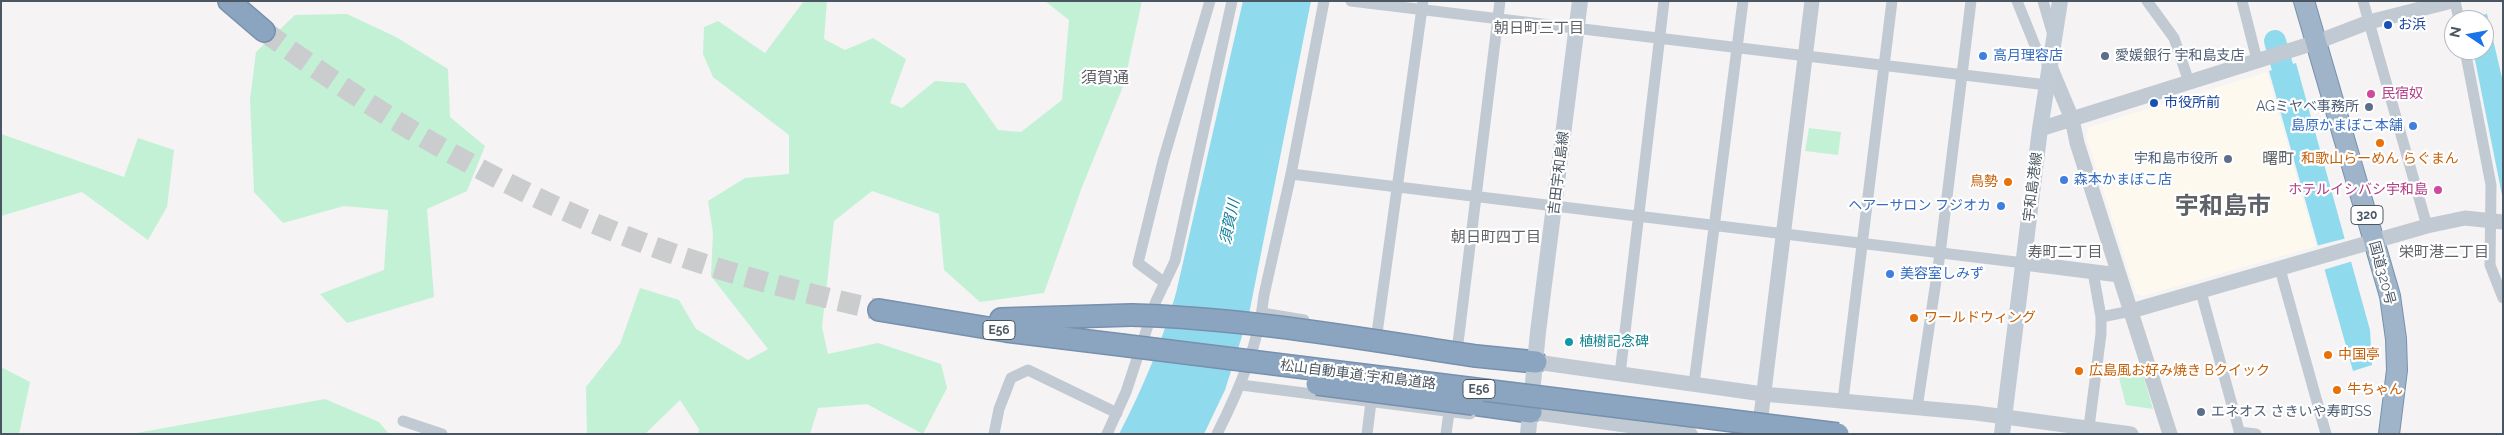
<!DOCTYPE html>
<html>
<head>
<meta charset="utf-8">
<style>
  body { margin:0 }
  #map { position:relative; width:2504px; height:435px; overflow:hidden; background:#f5f3f3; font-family:Raleway,sans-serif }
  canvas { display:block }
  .frame { position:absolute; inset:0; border:2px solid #4a5661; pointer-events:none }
  .north { position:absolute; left:2444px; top:10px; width:50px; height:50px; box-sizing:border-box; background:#fff; border:1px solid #b7bbc0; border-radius:50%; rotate:282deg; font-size:14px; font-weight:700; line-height:20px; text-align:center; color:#4a5661 }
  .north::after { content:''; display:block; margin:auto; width:18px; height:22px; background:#1a73e8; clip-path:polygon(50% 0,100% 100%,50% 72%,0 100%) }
</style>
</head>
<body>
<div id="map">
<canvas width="2504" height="435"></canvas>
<div class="frame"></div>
<div class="north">N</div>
</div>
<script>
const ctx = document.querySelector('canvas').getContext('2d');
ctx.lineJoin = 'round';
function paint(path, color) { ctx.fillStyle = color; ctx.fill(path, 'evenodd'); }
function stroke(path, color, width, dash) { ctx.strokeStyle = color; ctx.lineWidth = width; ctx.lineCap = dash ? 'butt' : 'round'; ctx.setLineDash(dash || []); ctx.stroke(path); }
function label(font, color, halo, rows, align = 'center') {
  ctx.font = font + ' Raleway,"Noto Sans JP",sans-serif'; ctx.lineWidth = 4.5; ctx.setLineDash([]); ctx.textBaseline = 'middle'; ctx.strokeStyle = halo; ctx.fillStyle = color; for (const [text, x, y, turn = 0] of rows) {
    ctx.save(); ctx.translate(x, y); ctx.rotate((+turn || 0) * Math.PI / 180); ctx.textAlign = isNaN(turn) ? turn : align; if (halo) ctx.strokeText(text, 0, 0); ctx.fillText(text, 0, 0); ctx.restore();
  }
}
const commercial = new Path2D(`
  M2267,72L2316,246L2143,296L2136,294L2086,136L2089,127Z`);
const green = new Path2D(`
  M804,1H827L824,39L845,50L873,38L906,59L890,103L902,108L935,81L965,83L998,130L1021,132L1062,100L1069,20L1045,1H1142L1124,84L1082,187L1044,293L980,302L944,270L939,214L872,191L834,221L822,327L828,354L878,343L941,364L947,388L923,434L867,404L818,408L810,434H698L699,429L680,400L645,434H587L586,387L620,344L640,288L679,300L696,329L748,360L768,349L711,276L713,233L708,201L745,178L789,174V135L713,77L703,54L704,27L718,21L765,53Z
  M347,14L396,37L448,69L450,117L485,146L467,191L427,209L434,297L347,323L320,294L384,270L388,210L344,206L283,223L254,192L250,100L256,52L295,15Z
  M1809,128L1841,132L1838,155L1805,151Z
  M1,134L124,177L138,138L174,150L167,207L148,240L82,192L1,216Z
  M1,367L30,382L19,434H1Z
  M2141,368L2153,409L2126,405L2118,374Z
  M325,399L379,422L389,434H131Z`);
const water = new Path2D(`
  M1243,1H1311L1249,314L1225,390L1204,434H1119C1143,388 1162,342 1176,293Z
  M2464,1H2484L2503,82V200L2473,50H2484V20H2467Z
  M2296,63L2370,330L2372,365L2353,371L2269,71Z`);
const pier = new Path2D(`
  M2461,1H2485L2487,14L2464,18Z
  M2347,238L2353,261L2323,270L2316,246Z`);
const river = new Path2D(`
  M2275,41L2291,97`);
const motorwayTunnel = new Path2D(`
  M264,31C390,125 523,201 671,253C739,277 809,294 879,310`);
const minor = new Path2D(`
  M1351,1L2047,85
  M2017,1L2036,48L2049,64
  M2043,1L2053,35
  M2147,1L2174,38L2189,82
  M2242,1L2257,60
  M2363,1L2427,226
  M2455,1L2459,20
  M2465,50L2491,185L2490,265L2503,298
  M1291,174L2024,263
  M2280,269L2326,434
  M1165,283L1138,263L1163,161L1210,1
  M2201,292L2240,434
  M1262,313L1304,320
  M2101,317L2131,311
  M1377,333L1423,1
  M1458,343L1500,1
  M1620,374L1664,1
  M1694,384L1743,1
  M1241,385L1470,414
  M1843,400L1892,1
  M1917,408L1940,254L1971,1
  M403,421L442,434
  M2089,427L2101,334V317L2093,272
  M2239,432L2256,434
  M994,434L999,409L1011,378L1028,370L1117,413
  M1107,434L1126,392L1156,301L1175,261L1232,1
  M1217,434C1239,390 1259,344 1264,295L1291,174L1324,1
  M1367,434L1371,402
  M1446,434L1449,412`);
const tertiary = new Path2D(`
  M2049,64L2072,119L2077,143L2170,434
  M2040,129L2317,42L2369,22L2452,1
  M2024,263L2119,275
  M2131,311L2427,226L2465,218L2503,222
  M1536,362L1763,394L1976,413L2131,434
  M1531,412L1690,434
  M1759,432L1812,1`);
const secondary = new Path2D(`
  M1528,434L1538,332L1580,1
  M2002,434L2040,129L2060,1`);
const trunk = new Path2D(`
  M2304,1L2390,296L2396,339L2397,370L2389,434`);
const motorway = new Path2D(`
  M229,1L264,31
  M879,310L1006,331L1121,345
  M1001,319L1131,315
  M1476,356L1536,362
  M1473,404L1531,412`);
const motorwayBridge = new Path2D(`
  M1131,315C1247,318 1362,339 1476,356
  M1121,345L1838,434
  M1317,384L1473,404`);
const markers = [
  [2388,25,5,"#1a4fb4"],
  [1983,56,5,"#3f7fe0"],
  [2105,56,5,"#5c6f8a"],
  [2371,94,5,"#d1479c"],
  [2154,103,5,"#1a4fb4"],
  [2369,107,5,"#5c6f8a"],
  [2413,126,5,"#3f7fe0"],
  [2380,143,5,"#e8710a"],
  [2228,159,5,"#5c6f8a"],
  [2064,180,5,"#3f7fe0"],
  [2008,182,5,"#e8710a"],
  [2438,190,5,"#d1479c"],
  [2001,206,5,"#3f7fe0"],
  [1890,274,5,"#3f7fe0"],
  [1914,318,5,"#e8710a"],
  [1569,342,5,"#0f9aa8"],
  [2328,355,5,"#e8710a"],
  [2079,371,5,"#e8710a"],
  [2337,390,5,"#e8710a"],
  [2201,412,5,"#5c6f8a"]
];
const shields = [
  [2367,215,32],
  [999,330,32],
  [1479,389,32]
];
const shieldNames = [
  ["320",2367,215],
  ["E56",999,330],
  ["E56",1479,389]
];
const transitNames = [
  ["お浜",2398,25],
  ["市役所前",2164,103]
];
const shopNames = [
  ["高月理容店",1993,56],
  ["島原かまぼこ本舗",2403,126,"right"],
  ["森本かまぼこ店",2074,180],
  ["ヘアーサロン フジオカ",1991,206,"right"],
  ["美容室しみず",1900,274]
];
const serviceNames = [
  ["愛媛銀行 宇和島支店",2115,56],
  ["AGミヤベ事務所",2359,107,"right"],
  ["宇和島市役所",2218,159,"right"],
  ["エネオス さきいや寿町SS",2211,412]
];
const hotelNames = [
  ["民宿奴",2381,94],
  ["ホテルイシバシ宇和島",2428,190,"right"]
];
const foodNames = [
  ["和歌山らーめん らぐまん",2380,159,"center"],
  ["鳥勢",1998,182,"right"],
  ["ワールドウィング",1924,318],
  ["中国亭",2338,355],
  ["広島風お好み焼き Bクイック",2089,371],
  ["牛ちゃん",2347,390]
];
const streetNames = [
  ["吉田宇和島線",1559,173,-83],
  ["宇和島港線",2033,187,-83],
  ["国道320号",2382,273,75],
  ["松山自動車道;宇和島道路",1358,375,7]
];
const cultureNames = [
  ["植樹記念碑",1579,342]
];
const neighbourhoodNames = [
  ["朝日町三丁目",1539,28],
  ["朝日町四丁目",1496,237],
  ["寿町二丁目",2065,252],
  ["栄町港二丁目",2444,252]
];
const waterNames = [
  ["須賀川",1230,222,-78]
];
const quarterNames = [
  ["須賀通",1105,78],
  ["曙町",2278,159]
];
const townNames = [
  ["宇和島市",2223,207]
];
paint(commercial, '#fdf9ef');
paint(green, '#c3f1d5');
paint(water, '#90daee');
paint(pier, '#f5f3f3');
stroke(river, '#90daee', 22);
stroke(motorwayTunnel, '#caccce', 21, [21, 11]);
stroke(trunk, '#7690ad', 22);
stroke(motorway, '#7690ad', 24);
stroke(minor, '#c1cad2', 11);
stroke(tertiary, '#c1cad2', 15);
stroke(secondary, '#c1cbd6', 16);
stroke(trunk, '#9fb4c9', 20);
stroke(motorway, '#8ba5c1', 21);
stroke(motorwayBridge, '#7690ad', 24, []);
stroke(motorwayBridge, '#8ba5c1', 21);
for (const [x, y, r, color] of markers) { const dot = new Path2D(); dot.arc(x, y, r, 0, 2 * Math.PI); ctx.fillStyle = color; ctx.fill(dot); stroke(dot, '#fff', 2); }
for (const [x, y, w] of shields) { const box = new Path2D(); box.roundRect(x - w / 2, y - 9.5, w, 19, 4); ctx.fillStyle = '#fff'; ctx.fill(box); stroke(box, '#4a5661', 1); }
label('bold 12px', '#4a5661', null, shieldNames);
label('14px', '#164399', '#fff', transitNames, 'left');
label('14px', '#366cbe', '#fff', shopNames, 'left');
label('14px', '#4e5e75', '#fff', serviceNames, 'left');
label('14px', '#b23c85', '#fff', hotelNames, 'left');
label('14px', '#c56008', '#fff', foodNames, 'left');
label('14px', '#4a5661', '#fff', streetNames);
label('14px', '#0d838f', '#fff', cultureNames, 'left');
label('15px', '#5f6368', '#fff', neighbourhoodNames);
label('italic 15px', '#0c7c9b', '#fff', waterNames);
label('16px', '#5f6368', '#fff', quarterNames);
label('bold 24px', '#5f6368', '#fff', townNames);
</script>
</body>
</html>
